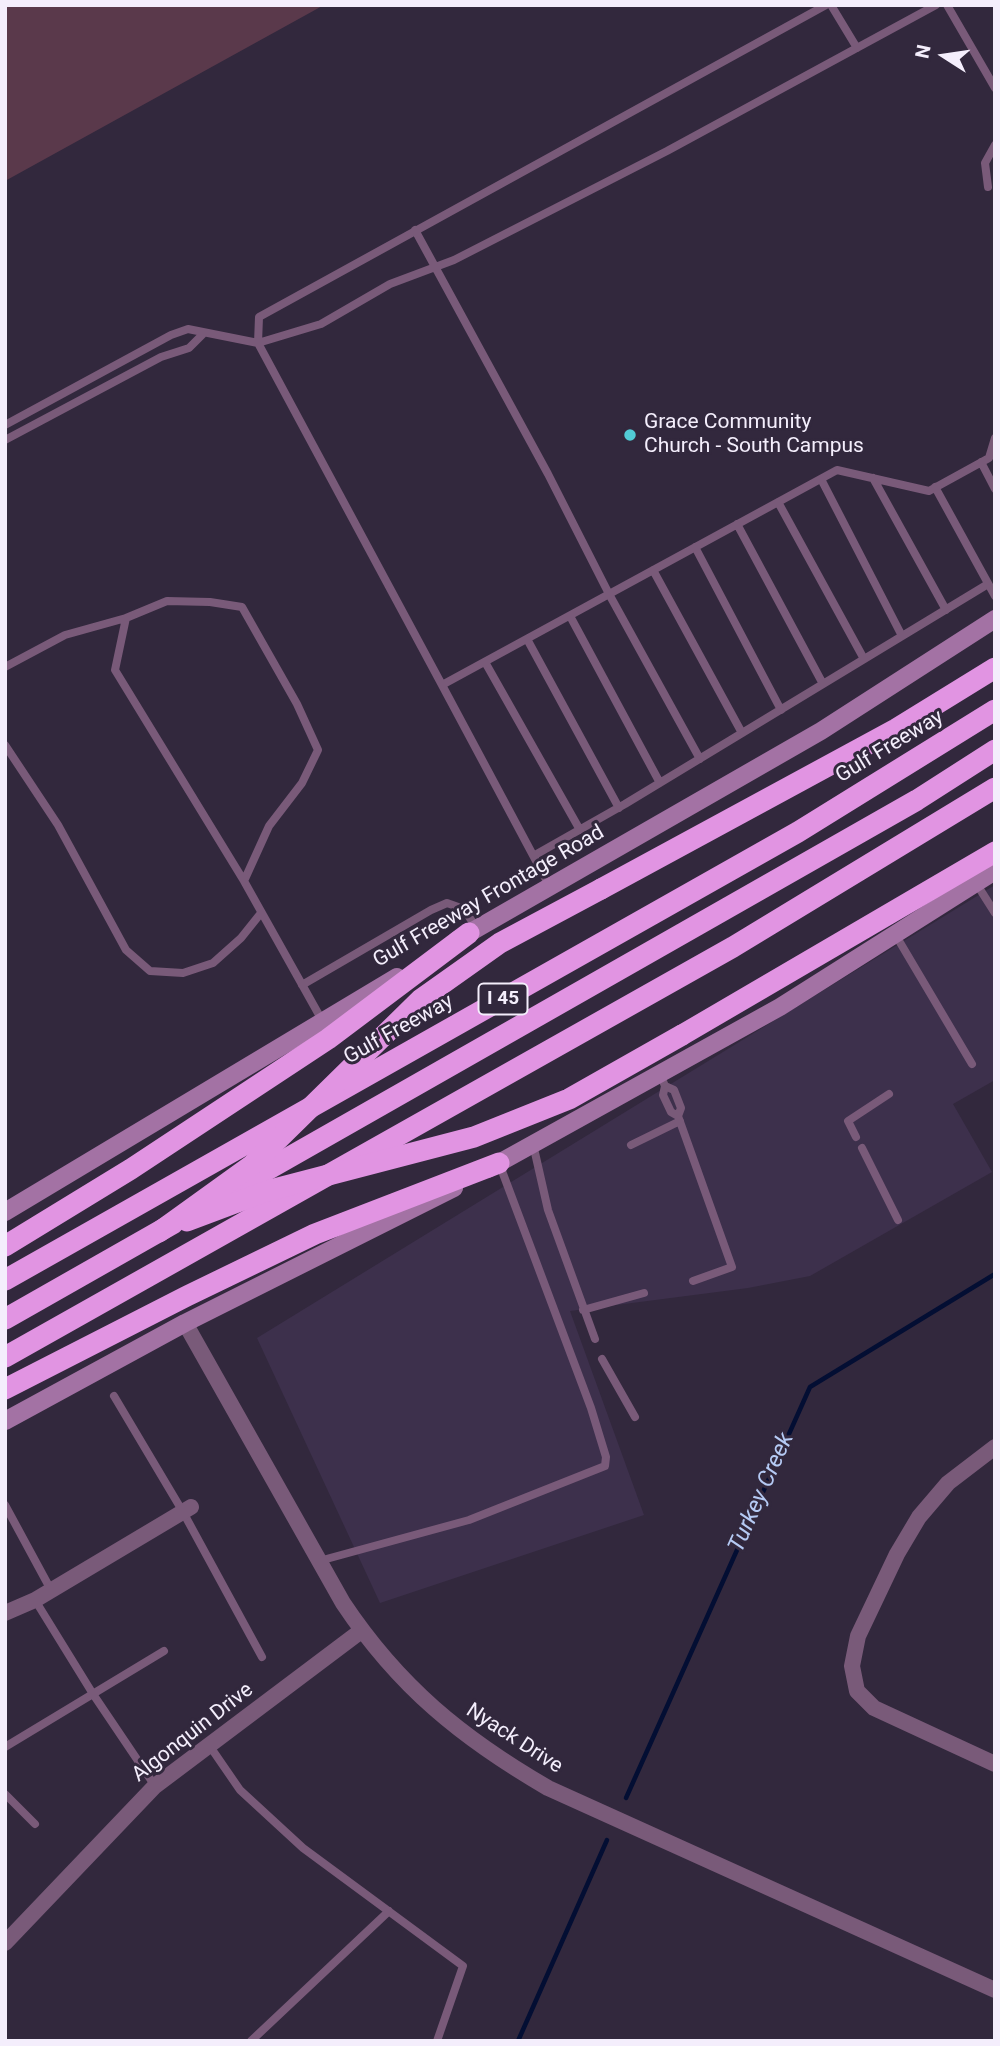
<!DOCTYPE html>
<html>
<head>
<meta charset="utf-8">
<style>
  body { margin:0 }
  #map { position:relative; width:1000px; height:2046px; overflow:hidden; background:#32283d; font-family:Roboto,sans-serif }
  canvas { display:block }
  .frame { position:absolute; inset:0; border:7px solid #f4eefc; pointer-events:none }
  .north { position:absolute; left:909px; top:21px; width:70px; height:70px; -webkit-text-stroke:5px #32283d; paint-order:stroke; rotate:282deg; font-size:19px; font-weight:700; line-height:28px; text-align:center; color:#f4eefc }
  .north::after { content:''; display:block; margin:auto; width:24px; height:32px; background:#f4eefc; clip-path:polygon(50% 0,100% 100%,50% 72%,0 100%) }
</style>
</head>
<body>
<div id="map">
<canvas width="1000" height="2046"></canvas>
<div class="frame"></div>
<div class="north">N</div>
</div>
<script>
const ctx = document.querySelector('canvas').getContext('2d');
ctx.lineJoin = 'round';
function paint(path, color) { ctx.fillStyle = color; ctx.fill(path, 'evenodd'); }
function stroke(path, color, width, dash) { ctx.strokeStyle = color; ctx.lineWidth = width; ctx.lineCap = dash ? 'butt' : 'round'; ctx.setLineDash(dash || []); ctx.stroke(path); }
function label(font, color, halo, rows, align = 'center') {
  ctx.font = font + ' Roboto,sans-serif'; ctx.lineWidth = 6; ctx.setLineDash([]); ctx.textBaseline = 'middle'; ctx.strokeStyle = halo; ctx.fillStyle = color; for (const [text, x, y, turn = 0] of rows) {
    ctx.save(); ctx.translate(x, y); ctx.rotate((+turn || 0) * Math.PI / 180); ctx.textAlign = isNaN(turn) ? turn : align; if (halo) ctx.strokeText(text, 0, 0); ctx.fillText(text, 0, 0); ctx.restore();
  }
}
const built = new Path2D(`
  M995,885V1080L953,1104L992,1172L810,1276L748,1288L570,1311L644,1515L380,1603L257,1338Z`);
const green = new Path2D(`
  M5,5H324L5,181Z`);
const stream = new Path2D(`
  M626,1798L810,1387L995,1274
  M518,2041L607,1840`);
const lane = new Path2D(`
  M831,5L857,48
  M947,5L995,88
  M988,187L985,163L995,145
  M415,230L548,474L609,594L700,759
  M5,425L171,335L188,329L258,343L259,317L826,5
  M5,440L161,357L189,348L203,334
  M981,462L995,489
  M873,478L946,610
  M821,479L902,636
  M935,487L995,596
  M778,502L864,659
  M737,524L823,684
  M695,547L781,710
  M653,570L742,733
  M570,616L660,783
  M527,639L619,808
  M485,662L580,830
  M5,667L65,635L126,618
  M442,685L258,343L321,324L390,284L454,260L667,151L936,5
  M5,745L58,825L126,950L150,971L183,973L213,963L241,938L261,913
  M535,855L625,804L988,584
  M244,881L115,670L126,618L167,601L210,602L242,607L297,704L318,750L302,783L269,826L244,881L323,1022
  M976,883L995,913
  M550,887L442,685L837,470L929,491L989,458L995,438
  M895,934L972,1064
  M302,985L431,910L447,903L464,909L477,929
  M660,1074L665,1086L663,1095L671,1112L678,1116L681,1108L674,1090L665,1086
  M678,1116L732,1267L693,1281
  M856,1137L848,1121L889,1094
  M533,1144L548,1210L595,1339
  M631,1145L680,1121
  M862,1148L898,1220
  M583,1310L644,1293
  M602,1359L635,1417
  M114,1396L183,1512L262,1657
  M5,1505L51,1590
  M319,1561L469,1520L605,1466L606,1457L591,1408L499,1163
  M35,1600L93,1694L155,1786
  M209,1745L240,1790L303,1848L463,1966L437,2041
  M5,1747L164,1651
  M5,1794L35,1824
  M251,2041L389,1911`);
const street = new Path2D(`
  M185,1323L343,1603C399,1687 462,1738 548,1788L995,1990
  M995,1447L948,1483L919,1517L897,1554L858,1636L852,1666L857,1691L874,1708L995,1764
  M5,1613L35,1600L191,1507
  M5,1943L155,1786L361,1631`);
const secondary = new Path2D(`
  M457,940L821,731L995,619
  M488,1169L780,1007L995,871
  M5,1212L397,977
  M5,1421L185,1323L454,1188`);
const highway = new Path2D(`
  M601,889L896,729L995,668
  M682,1035L995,852
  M223,1195L917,800L995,750
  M5,1246L131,1169L328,1039L469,933
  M5,1280L798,832L995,710
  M5,1319L174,1223
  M5,1357L733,947L995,788
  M5,1389L187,1296L315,1234L499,1163`);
const highwayBridge = new Path2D(`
  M187,1221L267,1191L474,1137L569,1099L682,1035
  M159,1232L252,1165L421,999L500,943L601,889`);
const markers = [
  [630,435,7,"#52ccd6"]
];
const shields = [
  [503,999,49]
];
const shieldNames = [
  ["I 45",503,999]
];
const poiNames = [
  ["Grace Community",644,423],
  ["Church - South Campus",644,447]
];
const streetNames = [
  ["Gulf Freeway",890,747,-31],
  ["Gulf Freeway Frontage Road",489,897,-30],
  ["Gulf Freeway",399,1030,-29],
  ["Algonquin Drive",193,1733,-38],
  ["Nyack Drive",514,1739,33]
];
const waterNames = [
  ["Turkey Creek",762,1493,-66]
];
paint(built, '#3d304c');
paint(green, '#5a394b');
stroke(stream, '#030e33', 4.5);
stroke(lane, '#795a79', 8);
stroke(street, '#795a79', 16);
stroke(secondary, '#a372a4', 18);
stroke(highway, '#e194e2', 21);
stroke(highwayBridge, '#e194e2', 21);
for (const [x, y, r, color] of markers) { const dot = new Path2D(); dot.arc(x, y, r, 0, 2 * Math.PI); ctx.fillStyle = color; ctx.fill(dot); stroke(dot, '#32283d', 2.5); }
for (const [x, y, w] of shields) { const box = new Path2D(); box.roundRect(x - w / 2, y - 15.5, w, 31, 5); ctx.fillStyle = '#32283d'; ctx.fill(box); stroke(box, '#f4eefc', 2); }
label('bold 19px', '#f4eefc', null, shieldNames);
label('21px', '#f4eefc', '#32283d', poiNames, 'left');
label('21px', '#f4eefc', '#32283d', streetNames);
label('italic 23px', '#b5caf4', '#32283d', waterNames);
</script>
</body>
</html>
